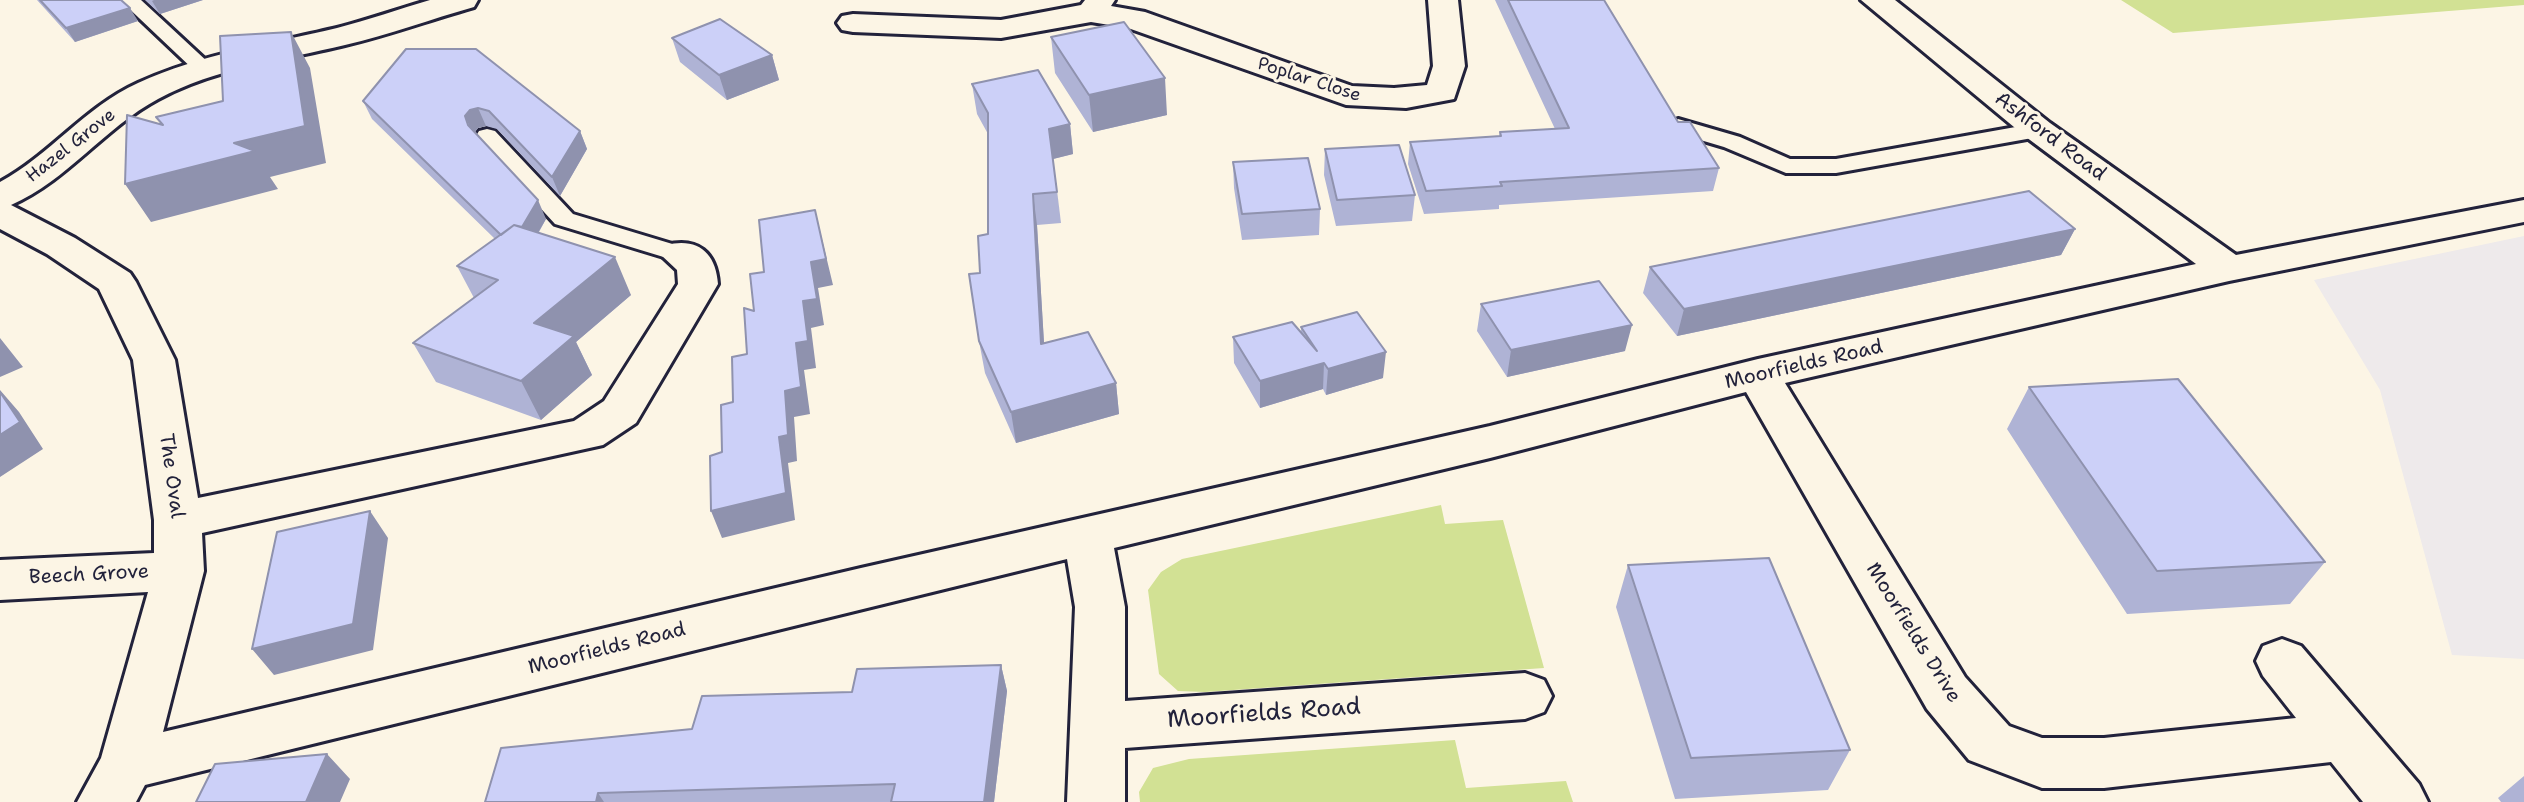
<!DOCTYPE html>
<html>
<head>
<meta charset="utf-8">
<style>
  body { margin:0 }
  canvas { display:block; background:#fcf5e5 }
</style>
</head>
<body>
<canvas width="2524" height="802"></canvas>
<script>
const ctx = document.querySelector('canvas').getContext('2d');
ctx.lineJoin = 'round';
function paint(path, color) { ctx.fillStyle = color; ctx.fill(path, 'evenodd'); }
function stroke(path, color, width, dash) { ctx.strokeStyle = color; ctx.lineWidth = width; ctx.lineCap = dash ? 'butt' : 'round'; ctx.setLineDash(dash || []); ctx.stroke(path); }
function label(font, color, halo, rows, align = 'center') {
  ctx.font = font + ' "Shantell Sans",sans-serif'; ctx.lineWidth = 6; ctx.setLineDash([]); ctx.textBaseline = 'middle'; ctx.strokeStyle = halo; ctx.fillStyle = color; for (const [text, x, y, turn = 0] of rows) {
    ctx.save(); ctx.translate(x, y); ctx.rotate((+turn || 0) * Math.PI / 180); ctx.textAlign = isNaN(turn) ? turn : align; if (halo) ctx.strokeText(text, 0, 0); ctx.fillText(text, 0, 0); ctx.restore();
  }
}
const built = new Path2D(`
  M2524,236V659L2452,655L2380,390L2314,280Z`);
const green = new Path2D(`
  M2121,0H2524V5L2173,33Z
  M1441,505L1445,524L1503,520L1544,668L1205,692L1178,691L1159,674L1148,590L1161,572L1182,559Z
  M1455,740L1466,788L1566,781L1573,802H1140L1139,792L1153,768L1189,759Z`);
const service = new Path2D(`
  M120,0H141L210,64L213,68L210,72H196Z
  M1678,119L1740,137L1790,159H1836L2038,123L2049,130L2038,137L1836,173H1786L1724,147L1670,131L1667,126Z
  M487,129L495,131L573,214L689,249L692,254L689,259L680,262L555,224L479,141L476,136L479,131Z`);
const minor = new Path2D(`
  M430,0H478L474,7C431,19 389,35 345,45C283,60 215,68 158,99C104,128 68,180 11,205L75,238L130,273L136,282L175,360L198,498L574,421L604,401L678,284L677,270L660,254L666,245C698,237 716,253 718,284L636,423L603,445L202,533L204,571L163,732L861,568L1490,426L1758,359L2196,264L2026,137L1861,0H1895L2050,123L2236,255L2524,200V222L2229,281L1785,383L1965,677L2009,726L2042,738H2104L2296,718L2263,676L2256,661L2263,646L2282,639L2301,646L2419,784L2428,802H2363L2331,762L2104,788H2042L1969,760L1927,709L1746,392L1490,458L1114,548L1125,607V701L1525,673L1544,680L1552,696L1544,712L1525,719L1125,748V802H1067L1075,607L1067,559L145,785L136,802H77L101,758L148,592L0,600V560L154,553V520L133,360L99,289L47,254L0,229V182C50,155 85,107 138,83C201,54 270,44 337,28C368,20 399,9 430,0Z
  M1085,0H1115L1111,6L1145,12L1352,86L1394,88L1427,85L1433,66L1428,0H1458L1465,66L1454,99L1406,108L1346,105L1128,28L1091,22L1001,38L853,32L842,30L837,23L842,16L853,14L1001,20L1081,5Z`);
const wall = new Path2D(`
  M37,0H121L138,21L75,42Z
  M145,0H203L160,14Z
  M1495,0H1604L1678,122L1719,168L1713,191L1499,205V209L1424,214L1408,164L1410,142L1499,136L1500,132L1555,129Z
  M1051,37L1167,115L1093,132L1055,73Z
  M672,38L772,55L779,80L727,100L680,62Z
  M406,49L580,131L587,149L560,196L497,129L486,126L478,128L475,132L546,219L539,232L631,295L576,342L592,375L541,420L436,382L413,343L474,298L457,266L495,239L372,119L363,101Z
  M972,84L1070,124L1073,154L1053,159L1061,223L1037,225L1044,344L1116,383L1119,414L1016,443L985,373L979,341L980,273L988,234V134L977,114Z
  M1325,149L1415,195L1412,221L1336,226L1324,175Z
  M1233,162L1320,209L1319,235L1242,240L1234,188Z
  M2075,229L2061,255L1677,336L1643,293L1650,267Z
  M1481,304L1625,351L1507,377L1477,331Z
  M1301,327L1383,378L1326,395L1323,389L1260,408L1234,363L1233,337L1301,333Z
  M2029,387L2325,562L2290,604L2127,614L2007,429Z
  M1628,565L1850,750L1828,790L1675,799L1616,607Z
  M1001,665L1007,691L994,802H485L692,729L852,692Z
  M2524,776V802H2501L2498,798Z`);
const shadedWall = new Path2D(`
  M154,0H203L160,14L152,1Z
  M130,8L138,21L75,42L66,28Z
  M291,32L310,68L326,163L270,177L278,189L151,222L125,184L234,143Z
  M772,55L779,80L727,100L719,75Z
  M1165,78L1167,115L1093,132L1089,95Z
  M478,108L486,126L478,128L473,134L465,116L470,110Z
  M1070,124L1073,154L1053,159L1061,223L1049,129Z
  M580,131L587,149L560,196L552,177Z
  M1033,194L1037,225L1046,376L1041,344Z
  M538,200L546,219L520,264L511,245Z
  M815,210L833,285L818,288L824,325L811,328L816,368L804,370L810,414L794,417L797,461L788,463L795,520L722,538L711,511L779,437L785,391L796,343L811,262Z
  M2075,229L2061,255L1677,336L1684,309Z
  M615,257L631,295L576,342L592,375L541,420L521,381L534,323Z
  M1632,325L1625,351L1507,377L1511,350Z
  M0,338L23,367L0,377Z
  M1386,352L1383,378L1326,395L1328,369Z
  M1324,363L1323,389L1260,408V381Z
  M1116,383L1119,414L1016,443L1011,412Z
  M0,390L19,412L43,449L0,477Z
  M370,511L388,538L373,650L274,675L252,649Z
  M1001,665L1007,691L994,802H984Z
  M327,754L350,779L340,802H306Z
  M598,793L604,802H596Z`);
const building = new Path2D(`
  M40,0H121L130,8L66,28Z
  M1508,0H1604L1678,122H1690L1719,168L1500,182L1502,186L1426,191L1410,142L1501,136L1500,132L1569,128Z
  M720,19L772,55L719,75L672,38Z
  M1124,22L1165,78L1089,95L1051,37Z
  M291,32L305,126L234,143L255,151L125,184L127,115L163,125L156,117L223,101L220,36Z
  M406,49H476L580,131L552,177L489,111L478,108L470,110L465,116L468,125L538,200L522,227L514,225L501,235L363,101Z
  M1038,70L1070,124L1049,129L1057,192L1033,194L1041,344L1088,332L1116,383L1011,412L979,341L969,274L980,273L978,236L988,234V113L972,84Z
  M1399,145L1415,195L1337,200L1325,149Z
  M1308,158L1320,209L1242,214L1233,162Z
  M2029,191L2075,229L1684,309L1650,267Z
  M815,210L826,259L811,262L817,299L803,301L808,341L796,343L801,387L785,391L788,435L779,437L786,493L711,511L710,456L722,452L721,405L733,402L732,357L747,354L744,308L754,311L750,274L764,272L759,220Z
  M514,225L615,257L534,323L574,336L521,381L413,343L498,280L457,266Z
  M1599,281L1632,325L1511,350L1481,304Z
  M1357,312L1386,352L1328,369L1324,363L1260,381L1233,337L1292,322L1317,351L1301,327Z
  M2178,379L2325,562L2157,571L2029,387Z
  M0,392L20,422L0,435Z
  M370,511L353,624L252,649L277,532Z
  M1769,558L1850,750L1691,758L1628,565Z
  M1001,665L984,802H891L895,784L598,793L596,802H485L501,748L692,729L702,696L852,692L857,669Z
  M327,754L306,802H196L215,764Z`);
const farStreetnames = [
  ["Poplar Close",1309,80,18],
  ["Hazel Grove",71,146,-38]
];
const streetNames = [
  ["Ashford Road",2050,137,37],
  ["Moorfields Road",1804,365,-13],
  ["The Oval",171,476,82],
  ["Beech Grove",89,575,-3],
  ["Moorfields Drive",1913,633,58],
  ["Moorfields Road",607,649,-14]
];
const nearStreetnames = [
  ["Moorfields Road",1264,714,-4]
];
paint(built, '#eeeaeb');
paint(green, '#d2e194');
stroke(service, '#22223b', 6);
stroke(minor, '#22223b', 6);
paint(service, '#fcf5e5');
paint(minor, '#fcf5e5');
paint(wall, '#afb3d5');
paint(shadedWall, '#8f92ae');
paint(building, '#ccd0f8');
stroke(building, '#8f92ae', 2);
label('18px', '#22223b', '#fcf5e5', farStreetnames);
label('20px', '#22223b', '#fcf5e5', streetNames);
label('24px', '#22223b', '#fcf5e5', nearStreetnames);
</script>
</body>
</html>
